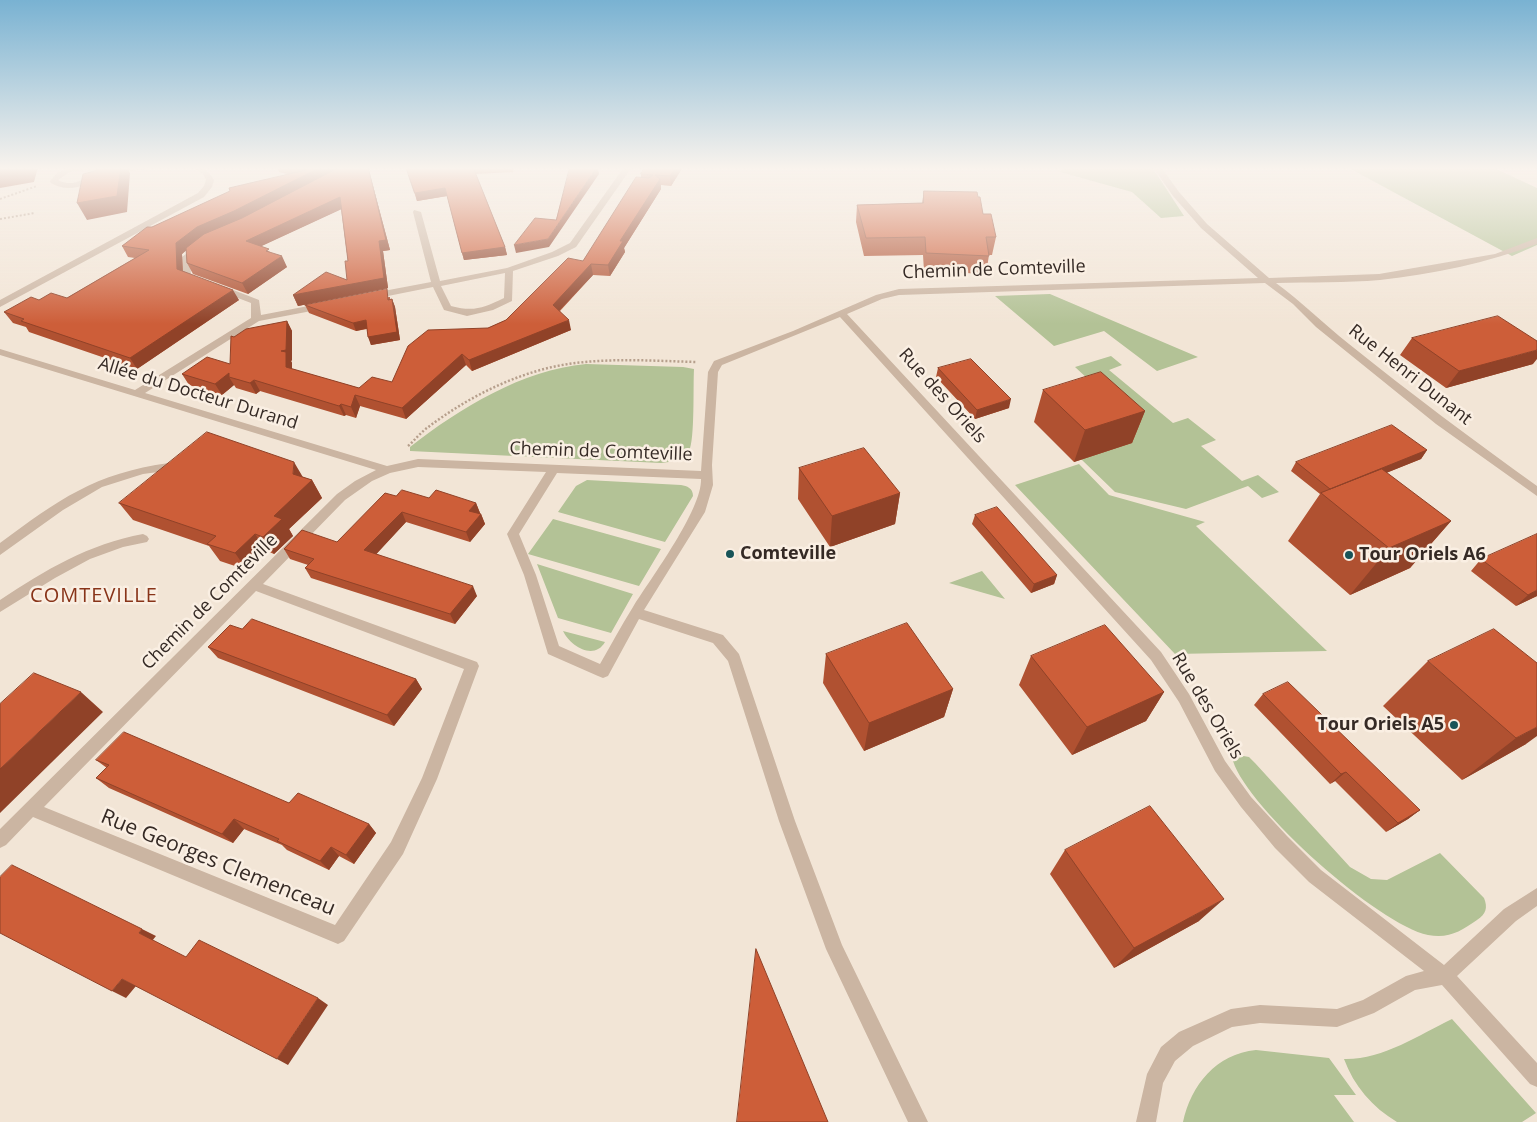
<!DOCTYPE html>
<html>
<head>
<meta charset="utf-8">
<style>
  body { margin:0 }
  canvas { display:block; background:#f2e5d6 }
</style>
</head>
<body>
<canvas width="1537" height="1122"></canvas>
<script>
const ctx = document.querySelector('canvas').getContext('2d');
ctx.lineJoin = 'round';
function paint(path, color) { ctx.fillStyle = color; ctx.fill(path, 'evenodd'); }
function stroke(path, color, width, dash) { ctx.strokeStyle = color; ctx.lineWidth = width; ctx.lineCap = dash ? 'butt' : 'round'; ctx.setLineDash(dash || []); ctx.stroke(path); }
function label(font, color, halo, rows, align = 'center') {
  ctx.font = font + ' "Open Sans",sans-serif'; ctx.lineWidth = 5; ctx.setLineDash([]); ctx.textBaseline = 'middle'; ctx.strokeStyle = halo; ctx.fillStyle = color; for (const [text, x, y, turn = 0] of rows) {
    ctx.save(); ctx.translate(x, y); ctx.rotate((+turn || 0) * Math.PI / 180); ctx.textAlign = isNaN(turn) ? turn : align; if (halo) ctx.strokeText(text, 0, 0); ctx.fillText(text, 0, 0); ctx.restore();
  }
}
const green = new Path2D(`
  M1063,167H1152L1184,216L1161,218L1132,192L1060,172Z
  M1347,167H1492L1537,188V245L1512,256Z
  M1050,294L1198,357L1157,371L1104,331L1054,346L995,296Z
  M1111,356L1122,365L1109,370L1173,423L1188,418L1216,440L1201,446L1242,481L1258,475L1279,492L1262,498L1248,486L1186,509L1115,492L1081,459L1088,379L1075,367Z
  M586,364L683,367L694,369C693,385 695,440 689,451C684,460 671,462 661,463L410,451V447C460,408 522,370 586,364Z
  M1079,464L1109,495L1205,522L1196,526L1327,651L1175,654L1015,485Z
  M587,480L681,485C687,486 693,488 693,496L665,542L558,512L576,486Z
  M553,519L661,549L639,586L528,554Z
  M537,564L633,594L611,633L558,618Z
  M982,571L1005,599L949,583Z
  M563,631L605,642C594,661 570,646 563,631Z
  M1238,755L1249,757L1255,763L1350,867L1371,879L1387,880L1440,853L1484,898C1488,908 1486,914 1477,920C1461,931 1449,939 1428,935C1379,925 1248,809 1233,761Z
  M1452,1019L1536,1113L1522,1122H1397C1372,1107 1354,1086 1344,1059C1382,1060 1419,1035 1452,1019Z
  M1256,1050L1329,1058L1356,1095H1334L1354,1122H1183C1191,1085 1216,1054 1256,1050Z`);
const pathFar1 = new Path2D(`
  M0,199L37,186
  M0,219L35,213`);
const path = new Path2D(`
  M408,446C415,440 420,433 427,428C469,396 523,369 576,363C616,358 657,361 697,362`);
const minor = new Path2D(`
  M71,167C82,167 94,165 101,173C89,187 67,193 51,183L50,181L57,173ZM86,170L93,173C84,181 70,187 58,180L70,172Z
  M127,167H154L150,169L113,173L109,171Z
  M192,167C204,167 208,170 214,180L212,187L204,197L0,307V300L198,193L204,186L206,180L203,174Z
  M624,167H632L576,247L558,256L513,271L512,301L493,310L467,316L444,310L433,287L373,299L368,296L373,293L431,282L413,212L414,210L421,212L440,281L507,268L552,252L570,243ZM505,273L504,298C483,308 474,312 451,306L441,286Z
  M1153,167H1161L1179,192L1207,224L1269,278L1379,274L1495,254L1537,238V244C1487,263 1433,274 1380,280C1346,283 1310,282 1276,283C1302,302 1324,324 1349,344C1410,393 1473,440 1537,486V496L1436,424L1316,327L1293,304L1265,283L899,295L882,299L847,314L1161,652L1189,694L1225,761L1251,797L1287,836L1321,870L1444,965L1504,909L1537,888V906L1516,921L1457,976L1537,1063V1087L1530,1084L1442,985L1415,990L1374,1013L1337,1027L1260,1023L1232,1027L1193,1046L1175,1061L1163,1083L1156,1122H1136L1147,1074L1161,1047L1179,1032L1231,1009L1260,1005L1337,1009L1363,1000L1406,976L1424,971L1309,882L1275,848L1241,807L1215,771L1179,702L1151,660L840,317L722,365L718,372L712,465L713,485L705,512L644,610L723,635L739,654L795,821L842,945L928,1122H908L826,949L779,821L728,661L713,643L639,619L608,676L603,678L598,676L548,654L524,575L507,534L546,472L418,467L390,473L372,481L345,500L263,584L477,662L479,666L437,779L403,854L344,941L338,944L33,817L6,845L0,848V829L337,494L355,481L376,470L0,355V349L135,390L251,318V303L217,290V286H223L259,300L261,315L324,303L327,304V308L259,321L145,393L387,466L418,459L701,471L708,372L714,361L793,331L876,295L899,289L1258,278L1201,228L1173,196ZM557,473L701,479C702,510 651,578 633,607C621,626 611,645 600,664L559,646L536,575L519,534ZM256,591L464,669L422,778L391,842L335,925L44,807Z
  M199,244L203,247L190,258L191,275L203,280L199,283L183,276L182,257Z
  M169,463L175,467L173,470L143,474L102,487L63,510L0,555V543C58,500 95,473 169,463Z
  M143,534L147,536L149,539L147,542L123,547L90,559L55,578L0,612V600C45,570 89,544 143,534Z`);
const wall = new Path2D(`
  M277,167H368L390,250L383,251L388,288L298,306L293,295L347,280L348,261L341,209L261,246L270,252L287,267L248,294L193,274L187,263L186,250L182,254L183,271L239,300L137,369L29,332L26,327L13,323L4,312L39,300L67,298L135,258L128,257L122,246L152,227L287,174L279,172Z
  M406,167H531L514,168L513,172L476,174L505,247L507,255L464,260L447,196L417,201Z
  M683,167L671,186L661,185V189L624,248L625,252L610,276L593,275L560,311L571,330L472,371L466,365L406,419L360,406L356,418L346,415L344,416L260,391L256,394L236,388L234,385L222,395L189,385L182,374L230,364L234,337L287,321L292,331V360L291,361L292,363V369L359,388L392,382L488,328L506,320L583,261L641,177V174Z
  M924,191L978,197L983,214L996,237L992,255H989L986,274L924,271L923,255L864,256L856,222L857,205L922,203Z
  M390,297V299H392L395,307L400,340L371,345L367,329L356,331L309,313L305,305Z
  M1412,338L1533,364L1446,388L1400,355Z
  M938,368L1009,408L975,419L936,377Z
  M1043,390L1145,411L1132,443L1074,462L1034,422Z
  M1427,450L1421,459L1386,473L1451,521L1410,568L1350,595L1288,541L1320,494L1291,471L1296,462Z
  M799,468L900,493L895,524L830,547L798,499Z
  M303,477L312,480L322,498L289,529L293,536L274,554L267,551L247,570L220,561L209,546L133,520L119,503Z
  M396,496L429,498L476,503L480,513V514H481L485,524L470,542L406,522L376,554L477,596L455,624L311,578L305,568L308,565L290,559L284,549L337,542Z
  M975,515L1057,575L1054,584L1031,593L972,524Z
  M1481,559L1537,596L1516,606L1471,571Z
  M242,629L416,679L422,689L394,726L218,658L208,647Z
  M826,654L953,689L944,717L864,751L823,683Z
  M1031,656L1164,692L1146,721L1072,755L1019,685Z
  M1428,661L1526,744L1462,780L1383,706Z
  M1263,694L1420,810L1408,819L1386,832L1335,781L1330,784L1254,705Z
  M96,760L289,803L369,824L376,833L354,864L339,856L329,870L287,850L282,845L244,829L233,843L109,788L96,778L107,768Z
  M1065,850L1199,921L1114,968L1050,874Z`);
const shadedWall = new Path2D(`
  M18,167H38L34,182L0,188V170Z
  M121,167H127L130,173L127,212L87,220L77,203Z
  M321,167H345L239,221L202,237L182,254L183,280L177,269L176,243L197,227Z
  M368,167L390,250L383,251L388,288L298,306L293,295L384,278Z
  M597,167H598L599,174L549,247L516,253L514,245L548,239Z
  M676,167H683L671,186L670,176Z
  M660,179L661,189L624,248L625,252L610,276L608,265L620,241Z
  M445,188L447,196L417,201L415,193Z
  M340,197L344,208L251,251L246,241Z
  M505,247L507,255L464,260L462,253Z
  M282,256L287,267L248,294L242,283Z
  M591,264L593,275L555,315L553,305Z
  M233,290L239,300L137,369L130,358Z
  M392,299L395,307L400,340L371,345L368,337Z
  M366,320L369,328L356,331L353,323Z
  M569,320L571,330L472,371L469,360Z
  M287,321L292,331V360L291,361L292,363V378L286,367L281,351Z
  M1537,350V359L1533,364L1446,388L1459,371Z
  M462,354L466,365L406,419L402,408Z
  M229,373V377L234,385L222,395L215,384Z
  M254,380L260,391L256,394L250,383Z
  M355,395L360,406L356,418L351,407Z
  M1011,399L1009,408L975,419L977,410Z
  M341,404L346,415L344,416L339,406Z
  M1145,411L1132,443L1074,462L1085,430Z
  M1427,450L1421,459L1326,497L1330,489Z
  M294,462L304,479L312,480L322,498L289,529L293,536L274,554L263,537L293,474Z
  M900,493L895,524L830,547L832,516Z
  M476,503L480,513L473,521L469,511Z
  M402,512L406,522L370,561L364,550Z
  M481,514L485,524L470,542L466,532Z
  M1451,521L1410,568L1350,595L1389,548Z
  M255,534L267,551L247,570L235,553Z
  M1057,575L1054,584L1031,593L1034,584Z
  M473,586L477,596L455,624L450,614Z
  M1537,590V596L1516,606L1528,595Z
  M416,679L422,689L394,726L387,715Z
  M953,689L944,717L864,751L869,723Z
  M81,692L103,712L0,813V769Z
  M1164,692L1146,721L1072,755L1087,727Z
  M1537,727V736L1526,744L1462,780L1516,738Z
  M1346,772L1335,781L1330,784L1341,774Z
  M1420,810L1408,819L1386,832L1398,823Z
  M234,819L244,829L233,843L222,834Z
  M369,824L376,833L354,864L346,855Z
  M331,847L339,856L329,870L320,861Z
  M1224,899L1199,921L1114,968L1134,948Z
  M142,929L156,936L152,941L139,933Z
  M122,979L136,986L126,998L112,991Z
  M318,998L328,1005L288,1065L277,1059Z`);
const building = new Path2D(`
  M0,167H18L0,170Z
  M99,167H121L117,196L77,203L83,174L95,171Z
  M295,167H321L234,211L197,227L176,243L177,269L233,290L130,358L21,321L24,319L4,312L31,297L39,300L51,293L67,298L149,250L122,246L147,227H152L230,191L229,188L306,170Z
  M340,167H368L386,240L379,241L384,278L293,295L326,272L347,280L345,261H348L340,197L246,241L269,249L266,251L282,256L242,283L187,263L186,248L204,234L242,218Z
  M406,167H473L505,247L462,253L445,188L415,193Z
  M570,167H597L548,239L514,245L535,218L556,220Z
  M645,167H676L670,176L655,175L660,179L620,241H623L608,265L591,264L553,305L569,320L469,360L462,354L402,408L355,395L351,407L341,404L339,406L254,380L250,383L229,377V373L215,384L182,374L207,357L230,364L231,336L234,337L246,329L287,321L286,350L281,351L286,352V367L359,388L372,377L392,382L408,346L428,330L488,328L506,320L568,258L583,261L636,177L649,178L653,175L641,174Z
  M924,191L977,192L978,197H980L983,214H991L996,237H986L989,256L926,253L925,237L866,238L857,205L923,203Z
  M387,289L388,300L392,299L397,332L368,337L366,320L353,323L305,305Z
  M1498,316L1537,341V350L1459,371L1412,338Z
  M971,359L1011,399L977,410L938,368Z
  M1101,372L1145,411L1085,430L1043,390Z
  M1392,425L1427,450L1330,489L1296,462Z
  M207,432L294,462L293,474L312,480L274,516L282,519L263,537L255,534L235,553L207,544L216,536L119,503Z
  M864,448L900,493L832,516L799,468Z
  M1382,469L1451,521L1389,548L1321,493Z
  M402,490L429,498L436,490L476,503L469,511L481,514L466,532L402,512L364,550L473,586L450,614L305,568L314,559L284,549L302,530L337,542L385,493L396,496Z
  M997,507L1057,575L1034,584L975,515Z
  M1537,534V590L1528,595L1481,559Z
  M252,619L416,679L387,715L208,647L230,625L242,629Z
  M907,623L953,689L869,723L826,654Z
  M1105,625L1164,692L1087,727L1031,656Z
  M1494,629L1537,663V727L1516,738L1428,661Z
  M34,673L81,692L0,769V704Z
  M1288,682L1420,810L1398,823L1346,772L1341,774L1263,694Z
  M124,732L289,803L298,793L369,824L346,855L331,847L320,861L277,841L279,839L234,819L222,834L96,778L109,765L96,760Z
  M1150,806L1224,899L1134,948L1065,850Z
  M12,865L142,929L139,933L186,957L199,940L318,998L277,1059L122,979L112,991L0,933V877Z
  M756,949L828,1122H737Z`);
const markers = [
  [730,554,5,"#185458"],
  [1349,555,5,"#185458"],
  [1454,725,5,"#185458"]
];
const streetNames = [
  ["Chemin de Comteville",994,270,-2],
  ["Rue Henri Dunant",1410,375,38],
  ["Allée du Docteur Durand",198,394,17],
  ["Rue des Oriels",942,396,48],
  ["Chemin de Comteville",601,452,2],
  ["Chemin de Comteville",210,602,-45],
  ["Rue des Oriels",1207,706,59]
];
const poiNames = [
  ["Comteville",740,554],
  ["Tour Oriels A6",1359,555],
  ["Tour Oriels A5",1444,725,"right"]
];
const quarterNames = [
  ["COMTEVILLE",94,596]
];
const nearStreetnames = [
  ["Rue Georges Clemenceau",218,863,22]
];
paint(green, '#b3c296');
stroke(pathFar1, '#b69f8c', 2, [2, 2]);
stroke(path, '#b69f8c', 2.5, [2, 2]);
paint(minor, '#cbb5a2');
paint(wall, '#b05131');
paint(shadedWall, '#904228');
paint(building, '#cd5e39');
stroke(building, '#904228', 1);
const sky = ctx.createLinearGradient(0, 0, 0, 324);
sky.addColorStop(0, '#79b2d2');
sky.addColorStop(0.52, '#f9f3ed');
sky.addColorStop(1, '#f9f3ed00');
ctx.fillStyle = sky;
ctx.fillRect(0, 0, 1537, 324);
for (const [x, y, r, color] of markers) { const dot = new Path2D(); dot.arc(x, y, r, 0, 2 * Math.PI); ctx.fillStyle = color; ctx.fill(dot); stroke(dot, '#faefe3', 2); }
label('18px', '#352a25', '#faefe3', streetNames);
label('bold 18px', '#352a25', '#faefe3', poiNames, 'left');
ctx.letterSpacing = '1px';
label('20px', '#883419', '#faefe3', quarterNames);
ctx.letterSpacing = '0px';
label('21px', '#352a25', '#faefe3', nearStreetnames);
</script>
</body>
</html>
